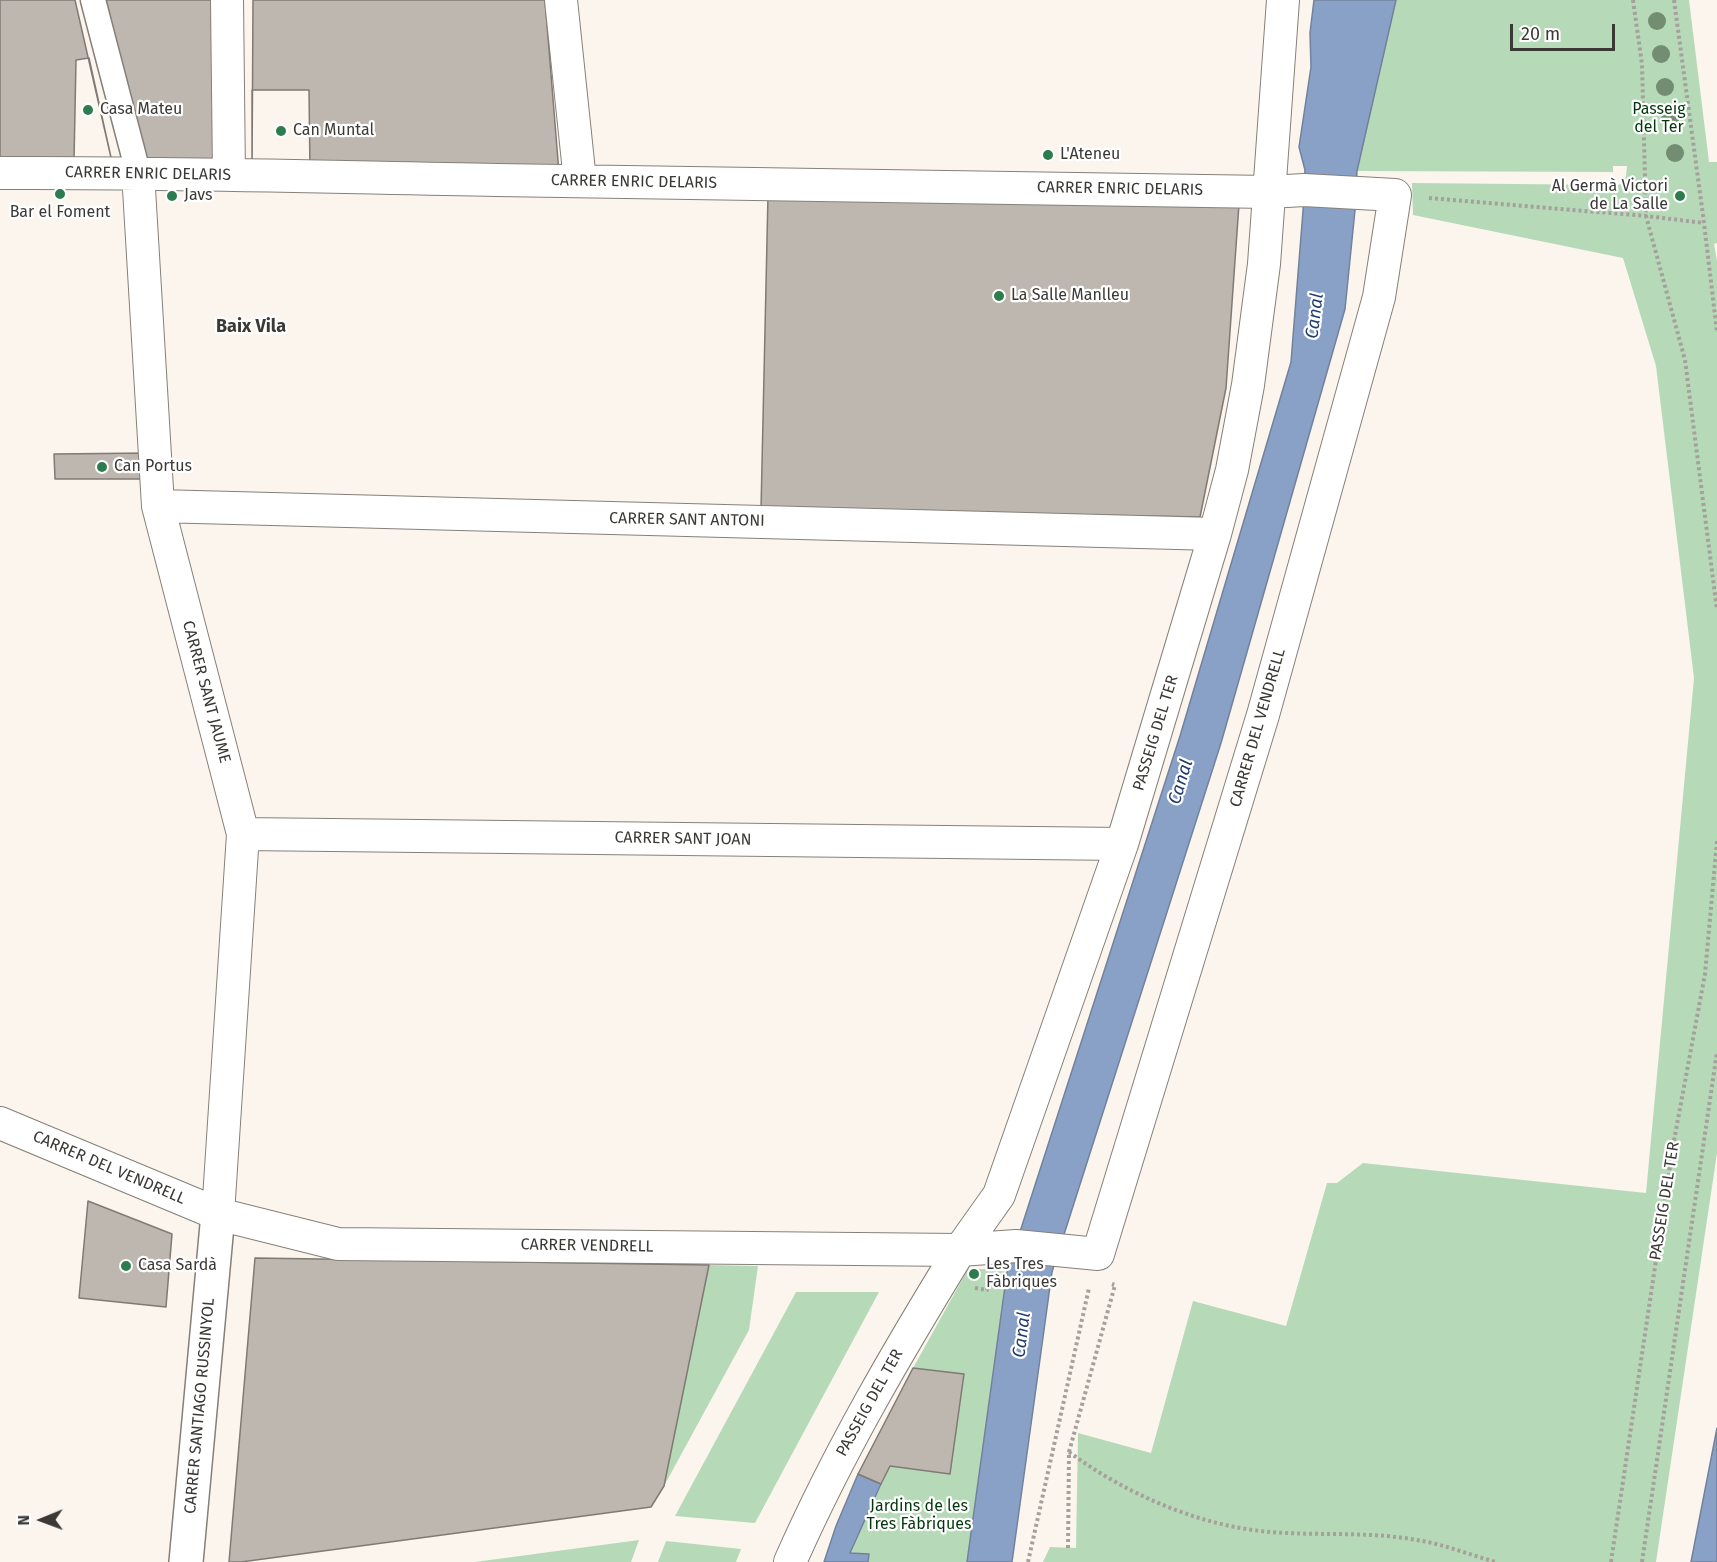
<!DOCTYPE html>
<html>
<head>
<meta charset="utf-8">
<style>
  body { margin:0 }
  #map { position:relative; width:1717px; height:1562px; overflow:hidden; background:#fbf5ee; font-family:"Fira Sans",sans-serif }
  canvas { display:block }
  .north { position:absolute; left:12px; top:1490px; width:60px; height:60px; -webkit-text-stroke:4px #fff; paint-order:stroke; rotate:269deg; font-size:16px; font-weight:700; line-height:24px; text-align:center; color:#3b3936 }
  .north::after { content:''; display:block; margin:auto; width:21px; height:27px; background:#3b3936; clip-path:polygon(50% 0,100% 100%,50% 72%,0 100%) }
  .scale { position:absolute; left:1510px; top:24px; width:105px; height:27px; box-sizing:border-box; border:3px solid #3b3936; border-top:0; padding-left:8px; font-size:18px; line-height:21px; white-space:nowrap; color:#3b3936; -webkit-text-stroke:4px #fff; paint-order:stroke }
</style>
</head>
<body>
<div id="map">
<canvas width="1717" height="1562"></canvas>
<div class="north">N</div>
<div class="scale">20 m</div>
</div>
<script>
const ctx = document.querySelector('canvas').getContext('2d');
ctx.lineJoin = 'round';
function paint(path, color) { ctx.fillStyle = color; ctx.fill(path, 'evenodd'); }
function stroke(path, color, width, dash) { ctx.strokeStyle = color; ctx.lineWidth = width; ctx.lineCap = dash ? 'butt' : 'round'; ctx.setLineDash(dash || []); ctx.stroke(path); }
function label(font, color, halo, rows, align = 'center') {
  ctx.font = font + ' "Fira Sans",sans-serif'; ctx.lineWidth = 4.5; ctx.setLineDash([]); ctx.textBaseline = 'middle'; ctx.strokeStyle = halo; ctx.fillStyle = color; for (const [text, x, y, turn = 0] of rows) {
    ctx.save(); ctx.translate(x, y); ctx.rotate((+turn || 0) * Math.PI / 180); ctx.textAlign = isNaN(turn) ? turn : align; if (halo) ctx.strokeText(text, 0, 0); ctx.fillText(text, 0, 0); ctx.restore();
  }
}
const green = new Path2D(`
  M1396,0H1689L1709,162H1717V243L1714,244L1717,261V1153L1656,1562H1043L1050,1547L1076,1548L1078,1433L1151,1453L1193,1301L1286,1326L1327,1183H1337L1363,1163L1646,1193L1694,678L1656,366L1623,258L1413,215L1412,183L1618,185C1627,182 1626,174 1627,166H1613V172L1357,171Z
  M709,1265L758,1266L749,1330L664,1486Z
  M968,1269H990L1007,1272L967,1562H868V1554H850L890,1466L950,1474L964,1375L913,1368Z
  M796,1292H879L755,1523L675,1516Z
  M639,1540L631,1562H475Z
  M666,1541L741,1549L736,1562H658Z`);
const water = new Path2D(`
  M1314,0H1396L1357,171L1355,210L1345,309L1221,743L1052,1272L1012,1562H967L1007,1272L1180,736L1291,362L1303,211L1305,170L1299,147L1311,67L1310,33Z
  M1717,1428V1562H1691Z
  M858,1474L881,1484L850,1553L869,1554L868,1562H824L836,1526Z`);
const building = new Path2D(`
  M0,0H75L112,162L0,161Z
  M106,0H218L220,164L146,162Z
  M253,0H545L559,173H252Z
  M89,58L112,162L74,161L76,60Z
  M252,90H309L310,172L252,173Z
  M768,195L1239,204L1226,388L1200,517L761,509Z
  M150,453V479H55L54,454Z
  M88,1201L172,1234L166,1307L79,1298Z
  M255,1258L709,1265L664,1486L651,1507L241,1562H229Z
  M913,1368L964,1374L950,1474L890,1466L881,1484L858,1474Z`);
const path = new Path2D(`
  M1633,0L1642,64L1646,216L1685,360L1717,610
  M1674,0L1704,223L1717,332
  M1429,198L1646,216L1704,223
  M975,1288L987,1290L988,1280
  M1069,1452C1126,1494 1199,1526 1270,1532C1319,1536 1367,1531 1417,1540C1443,1544 1470,1555 1496,1562
  M1068,1548L1069,1452L1115,1285L1112,1284
  M1028,1562L1089,1288
  M1611,1562L1673,1146L1705,974L1717,841
  M1642,1562L1717,1052`);
const pedestrian = new Path2D(`
  M93,0L138,172`);
const minor = new Path2D(`
  M227,0L229,175
  M561,0L580,181
  M138,172L158,506L243,834L218,1214
  M0,173C166,172 331,177 497,180C754,184 1012,188 1269,192L1304,190L1395,195L1379,297L1263,715L1098,1254L1016,1246L960,1250C898,1351 838,1453 790,1562
  M158,506L1215,534
  M243,834L1122,844
  M0,1123L218,1214L338,1244L960,1250L999,1195L1122,844L1215,534L1232,470L1248,385L1264,264L1283,0`);
const tertiary = new Path2D(`
  M186,1562L218,1214`);
const trees = [
  [1657,21],
  [1661,54],
  [1665,87],
  [1670,120],
  [1675,153]
];
const markers = [
  [88,110,6,"#2d7c4d"],
  [281,131,6,"#2d7c4d"],
  [1048,155,6,"#2d7c4d"],
  [60,194,6,"#2d7c4d"],
  [172,196,6,"#2d7c4d"],
  [1680,196,6,"#2d7c4d"],
  [999,296,6,"#2d7c4d"],
  [102,467,6,"#2d7c4d"],
  [126,1266,6,"#2d7c4d"],
  [974,1274,6,"#2d7c4d"]
];
const poiNames = [
  ["Casa Mateu",100,110],
  ["Can Muntal",293,131],
  ["L'Ateneu",1060,155],
  ["Al Germà Victori",1668,187,"right"],
  ["de La Salle",1668,205,"right"],
  ["Javs",184,196],
  ["Bar el Foment",60,213,"center"],
  ["La Salle Manlleu",1011,296],
  ["Can Portus",114,467],
  ["Les Tres",986,1265],
  ["Fàbriques",986,1283],
  ["Casa Sardà",138,1266]
];
const parkNames = [
  ["Passeig",1659,110],
  ["del Ter",1659,128],
  ["Jardins de les",919,1507],
  ["Tres Fàbriques",919,1525]
];
const streetNames = [
  ["CARRER ENRIC DELARIS",148,174,1],
  ["CARRER ENRIC DELARIS",634,182,1],
  ["CARRER ENRIC DELARIS",1120,189,1],
  ["CARRER SANT ANTONI",687,520,1],
  ["CARRER SANT JAUME",206,692,75],
  ["CARRER DEL VENDRELL",1258,728,-74],
  ["PASSEIG DEL TER",1156,733,-73],
  ["CARRER SANT JOAN",683,839,1],
  ["CARRER DEL VENDRELL",109,1168,23],
  ["PASSEIG DEL TER",1665,1201,-81],
  ["CARRER VENDRELL",587,1246,1],
  ["PASSEIG DEL TER",870,1403,-61],
  ["CARRER SANTIAGO RUSSINYOL",200,1406,-85]
];
const waterNames = [
  ["Canal",1315,316,-83],
  ["Canal",1181,782,-73],
  ["Canal",1022,1335,-83]
];
const neighbourhoodNames = [
  ["Baix Vila",251,327]
];
paint(green, '#b6dab7');
paint(water, '#8aa1c7');
stroke(water, '#72829c', 1.5);
paint(building, '#bdb7b0');
stroke(building, '#807a74', 1.5);
stroke(pedestrian, '#858079', 27);
stroke(minor, '#858079', 34);
stroke(tertiary, '#858079', 36);
stroke(path, '#a5a09b', 4, [3, 3]);
stroke(pedestrian, '#fff', 24);
stroke(minor, '#fff', 32);
stroke(tertiary, '#fff', 33);
ctx.fillStyle = '#728d71';
for (const [x, y] of trees) { ctx.beginPath(); ctx.arc(x, y, 9, 0, 2 * Math.PI); ctx.fill(); }
for (const [x, y, r, color] of markers) { const dot = new Path2D(); dot.arc(x, y, r, 0, 2 * Math.PI); ctx.fillStyle = color; ctx.fill(dot); stroke(dot, '#fff', 2); }
label('16px', '#3b3936', '#fff', poiNames, 'left');
label('16px', '#01380b', '#fff', parkNames);
label('16px', '#3b3936', '#fff', streetNames);
label('italic 18px', '#203c6e', '#fff', waterNames);
label('bold 18px', '#3b3936', '#fff', neighbourhoodNames);
</script>
</body>
</html>
